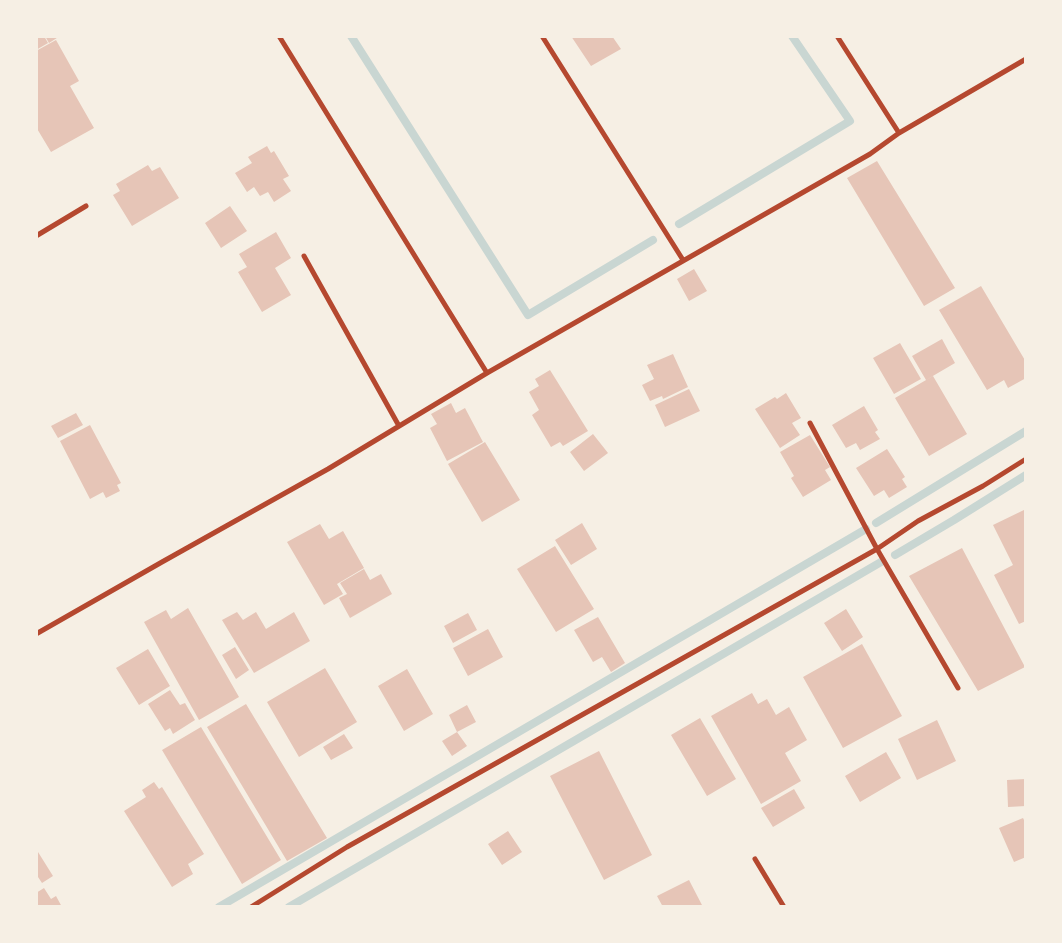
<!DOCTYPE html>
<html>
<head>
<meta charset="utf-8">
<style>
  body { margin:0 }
  #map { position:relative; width:1062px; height:943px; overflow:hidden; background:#f6efe4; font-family:"Source Serif 4",serif }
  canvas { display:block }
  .frame { position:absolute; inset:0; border:38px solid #f6efe4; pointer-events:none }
</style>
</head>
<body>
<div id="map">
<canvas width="1062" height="943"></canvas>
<div class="frame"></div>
</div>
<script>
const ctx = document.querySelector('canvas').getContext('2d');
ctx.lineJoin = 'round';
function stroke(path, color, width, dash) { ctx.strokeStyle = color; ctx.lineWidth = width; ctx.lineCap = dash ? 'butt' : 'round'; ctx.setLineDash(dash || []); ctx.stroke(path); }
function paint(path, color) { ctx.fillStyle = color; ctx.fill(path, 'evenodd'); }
const stream = new Path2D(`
  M351,36L528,315L653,240
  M679,224L850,121L792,36
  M876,523L1026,431
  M895,555L954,520L1026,475
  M219,907L866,529
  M289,907L881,562`);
const building = new Path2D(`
  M36,36H44L48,43L36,50Z
  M45,36H60L49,43Z
  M571,36H612L621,49L591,66Z
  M56,40L79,81L70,86L94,128L51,152L36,127V51Z
  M267,146L271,153L274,151L289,176L283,179L291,191L274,202L268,192L260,196L254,187L247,192L235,173L252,163L248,157Z
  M877,161L955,288L924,306L847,178Z
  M148,165L152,171L160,167L179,198L132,226L113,195L120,191L116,184Z
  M230,206L247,231L221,248L205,223Z
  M276,232L291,258L275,268L291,295L262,312L238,272L247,267L239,254Z
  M694,269L707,291L689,301L677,279Z
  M981,286L1026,362V378L1008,388L1004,380L987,390L939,310Z
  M942,339L955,363L926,380L912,356Z
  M900,343L921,379L894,394L873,358Z
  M673,354L688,387L663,399L662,396L650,401L642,385L654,379L647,365Z
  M550,370L588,431L563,446L560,442L551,447L532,415L539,410L529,392L539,386L535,379Z
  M933,376L967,434L929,456L895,398Z
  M689,389L700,411L665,427L655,405Z
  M786,393L801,418L792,423L800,435L780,448L755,409L775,397L777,399Z
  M451,403L456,413L465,408L483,442L447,461L430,428L437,424L431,414Z
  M864,406L878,430L875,432L880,439L860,450L856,443L846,448L832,425Z
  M76,413L83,425L58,438L51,426Z
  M90,425L121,483L117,485L120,491L106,498L103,492L90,499L60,441Z
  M593,434L608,453L584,471L570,452Z
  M810,435L830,467L825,470L831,480L803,497L791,478L794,476L780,452Z
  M485,442L520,500L482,522L448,464Z
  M887,449L905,477L902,479L907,487L889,498L884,490L874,496L856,468Z
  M1026,509V621L1019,624L994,575L1013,565L993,525Z
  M582,523L597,549L571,565L555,540Z
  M320,524L329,539L343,531L364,568L337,584L343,594L324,605L287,542Z
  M555,546L594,609L556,632L517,569Z
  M962,548L1025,667L978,691L909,576Z
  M364,569L370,580L381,574L392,594L350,618L339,598L347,594L340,583Z
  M188,608L239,697L199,720L144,622L166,610L171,619Z
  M846,609L863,637L842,651L824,623Z
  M237,612L243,620L256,612L266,629L294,612L310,641L254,673L222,620Z
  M468,613L477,630L453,643L444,626Z
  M598,617L625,663L611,672L602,657L593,662L574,630Z
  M488,629L503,657L468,676L453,648Z
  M862,644L902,716L843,748L803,677Z
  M235,647L249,670L236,679L222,655Z
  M148,649L170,686L139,705L116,668Z
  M325,668L357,722L299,757L267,702Z
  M407,669L433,714L404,731L378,686Z
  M170,690L180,705L185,703L195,720L173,734L170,728L165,731L148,704Z
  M752,693L758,704L767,699L776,715L789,707L807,740L785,753L801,781L761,804L711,716Z
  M246,704L327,838L287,861L207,727Z
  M467,705L476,722L457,732L449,715Z
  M700,718L736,779L707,796L671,735Z
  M937,720L956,761L917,780L898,739Z
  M201,727L281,860L242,884L162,750Z
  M457,732L467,746L452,756L442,741Z
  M344,734L353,748L331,760L323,747Z
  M599,751L652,855L604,880L550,776Z
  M886,752L901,778L860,802L845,776Z
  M1026,779V806L1008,807L1007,780Z
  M154,782L159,789L162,787L204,854L188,864L193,874L172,887L124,811L146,797L142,790Z
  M794,789L805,808L773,827L761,808Z
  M1023,818L1026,824V857L1014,862L999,828Z
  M508,831L522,852L502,865L488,844Z
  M38,852L53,876L42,883L36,874V853Z
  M689,880L703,907H663L657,896Z
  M44,888L51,899L56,896L62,907H36V893Z`);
const minor = new Path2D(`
  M279,36L487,373
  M542,36L683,260
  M837,36L899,133
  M36,236L86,206
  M304,256L399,426
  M810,423L877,549L958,688
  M36,634L162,562L328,469L487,373L870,154L899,133L1026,59
  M755,859L784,907
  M251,907L347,847L877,549L918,521L983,486L1026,459`);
stroke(stream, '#c9d6d2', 8);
paint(building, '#e6c5b7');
stroke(minor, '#b5482f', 5);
</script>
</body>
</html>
